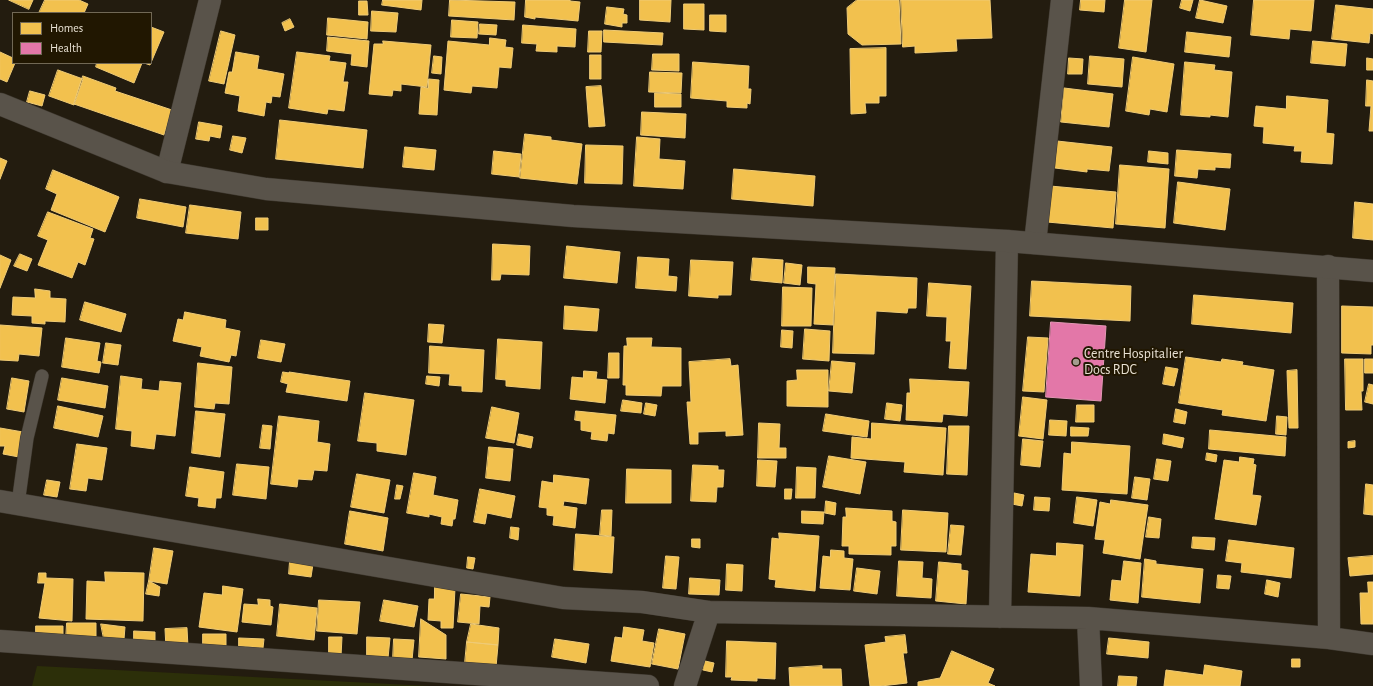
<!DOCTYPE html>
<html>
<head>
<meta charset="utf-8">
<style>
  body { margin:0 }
  #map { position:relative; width:1373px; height:686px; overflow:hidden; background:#231c0f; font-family:"Alegreya Sans",sans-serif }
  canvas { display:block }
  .legend { position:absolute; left:12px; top:12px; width:140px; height:52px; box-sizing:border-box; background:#211701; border:1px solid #716855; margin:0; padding:5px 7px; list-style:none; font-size:12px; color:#e8e1d3 }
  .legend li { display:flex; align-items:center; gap:8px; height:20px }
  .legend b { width:20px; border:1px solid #716855 }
</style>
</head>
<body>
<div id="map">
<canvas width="1373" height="686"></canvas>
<ul class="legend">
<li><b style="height:11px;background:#f2c14e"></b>Homes</li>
<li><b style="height:11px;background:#e377a8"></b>Health</li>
</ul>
</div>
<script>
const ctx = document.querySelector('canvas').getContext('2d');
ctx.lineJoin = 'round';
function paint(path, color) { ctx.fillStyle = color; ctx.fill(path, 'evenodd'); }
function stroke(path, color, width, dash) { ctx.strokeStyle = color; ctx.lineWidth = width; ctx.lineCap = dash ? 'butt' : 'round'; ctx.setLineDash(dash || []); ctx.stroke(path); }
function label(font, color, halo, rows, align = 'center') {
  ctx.font = font + ' "Alegreya Sans",sans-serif'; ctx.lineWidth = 4; ctx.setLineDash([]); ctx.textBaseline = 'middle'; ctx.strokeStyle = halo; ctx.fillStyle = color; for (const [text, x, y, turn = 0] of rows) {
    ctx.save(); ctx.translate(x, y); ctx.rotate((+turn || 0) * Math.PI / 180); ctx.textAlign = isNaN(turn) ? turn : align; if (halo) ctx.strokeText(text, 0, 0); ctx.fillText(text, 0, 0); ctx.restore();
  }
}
const green = new Path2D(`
  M37,666L430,686H32Z`);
const homes = new Path2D(`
  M9,0H33L29,9Z
  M45,0H79L88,4L84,13H39Z
  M383,0H422L421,10L382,5Z
  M450,0L515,2L514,20L449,16Z
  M526,0H570V1L580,2L578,21L535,17V19L525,17Z
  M640,0H671L670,22L640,20Z
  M857,0H899L901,44L862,45L848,34L847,8Z
  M901,0H990L992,38L956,39L957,51L915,53V46L903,47Z
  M1081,0H1105L1104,12L1080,10Z
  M1125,0H1152L1146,52L1119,48Z
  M1182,0H1193L1190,11L1180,8Z
  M1200,0L1227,6L1223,23L1196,18Z
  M1254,0H1314L1311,31L1290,29L1289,39L1251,35Z
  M359,1H367L368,15H359Z
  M684,4H704V30L684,29Z
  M1336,5L1373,9V34L1370,33L1369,43L1332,39Z
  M607,7L624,9L623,14L627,15V23H622V27L605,24Z
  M372,11L398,13L396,32L371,31Z
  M710,15H726V32L710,31Z
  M328,18L368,22L367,39L327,35Z
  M290,19L294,27L285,31L282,23Z
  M452,20L478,22L477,38L451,37Z
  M480,24L497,25L496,35L479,34Z
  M523,25L576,29L575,47L557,46V52L536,51L537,44L522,43Z
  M151,27L164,32L150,65L144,63H151Z
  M604,30L663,33L662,45L604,42Z
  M221,31L235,35L224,84L209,81Z
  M589,31H602L601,52H588Z
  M1187,32L1231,37L1229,57L1185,52Z
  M328,37L369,41L367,67L351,65L352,54L327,51Z
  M490,38L506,40L505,47L513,48L511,68L499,67L497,88L472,86L471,93L444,90L448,41L489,45Z
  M383,41L431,45L427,87L401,84V91L393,90L392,96L369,94L374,44H383Z
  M1313,41L1347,44L1345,66L1311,63Z
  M886,48V96H879V103H865L866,113L851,114L850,49Z
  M0,52L13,58V63H15L7,82L0,79Z
  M236,52L259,56L257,69L284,74L280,97L272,96L271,103L266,102L264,116L238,111L240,96L225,93L229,72H232Z
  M297,52L330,56L329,61L346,63L343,82H348L344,111L328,109L327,114L289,108Z
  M653,54H679V71L652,70Z
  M590,55H601V79H590Z
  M434,56L442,57L441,74L432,73Z
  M1090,56L1124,59L1122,87L1088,84Z
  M1133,57L1174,64L1167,112L1150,109L1149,115L1126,111Z
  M1069,58L1083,59L1082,74H1068Z
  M1367,58L1373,59V70H1367Z
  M693,62L749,66L748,89H751L750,104L747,103V108L727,107V101L691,98Z
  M1185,62L1215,65L1214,70L1232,72L1228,117L1210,115V117L1181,115Z
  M97,63H142L134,83L96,67Z
  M58,70L83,79L74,105L49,96Z
  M650,72L682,73L681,93L649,92Z
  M83,76L116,88L115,91L172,110L164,135L74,104Z
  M429,79L439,80L437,115L419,114L421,87L428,88Z
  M1367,80L1373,81V131H1369L1371,106H1366Z
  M601,86L605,126L589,127L586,87Z
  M1064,88L1113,94L1109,127L1061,122Z
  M30,91L45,95L42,106L27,102Z
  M655,93L681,94V107H655Z
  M1287,96L1328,100L1326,133L1334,134L1332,164L1301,162L1302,151H1294L1295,146L1263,143L1264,127L1254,126L1256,106L1286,109Z
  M642,112L686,114L685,138L641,135Z
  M280,120L367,130L363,168L276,159Z
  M199,122L222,126L220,138L210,136L209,141L196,139Z
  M525,134L551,137V140L582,144L577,184L520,178Z
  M233,136L246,138L242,153L230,150Z
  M637,137L660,139L659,159L685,161L683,189L634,186Z
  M1057,141L1112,147L1109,171L1087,169V172L1055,168Z
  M586,145L623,146L622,184L585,183Z
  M405,147L436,150L434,170L403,167Z
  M1177,150L1231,154L1230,168L1215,167V170L1198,169L1197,178L1175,176Z
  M494,151L521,154L519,177L492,174Z
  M1149,151L1168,153V164L1148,162Z
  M0,158L7,161L0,179Z
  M1120,165L1169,169L1165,228L1116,224Z
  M734,169L815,176L813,206L732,199Z
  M53,170L119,197L105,232L51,210L57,194L46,189Z
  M1178,182L1230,189L1225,230L1174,223Z
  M1050,186L1116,192L1113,228L1047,222Z
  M140,199L186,207L183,227L137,218Z
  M1355,202L1373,204V240L1353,238Z
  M190,205L241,212L238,239L186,233Z
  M48,212L93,229L90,238L94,239L85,265L78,262L72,278L38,265L48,240L38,236Z
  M256,218H268V230H256Z
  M493,244L530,246L529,275L501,274L500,280H492Z
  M567,246L620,252L617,283L564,278Z
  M20,254L32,259L27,271L14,266Z
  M0,255L11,260L0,288Z
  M638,257L669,259L668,276L677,277L676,291L636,288Z
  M753,258L783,260L782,283L751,280Z
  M691,260L733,262L731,295H718V298L689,296Z
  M786,263L802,265L800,285L784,283Z
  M808,267L835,268L833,325L814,324L816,284L808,283Z
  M836,274L917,278L916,308H908L907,313L876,311L874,354L833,353Z
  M1032,281L1131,286L1130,321L1030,316Z
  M929,283L971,286L966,369L949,368L951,341H946L947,317L927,316Z
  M783,287L812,288L811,326H782Z
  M35,289L50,291V298L66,299L65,322L45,321V324L32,323V316L12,315L13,297L35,298Z
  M1194,295L1293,303L1291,333L1192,324Z
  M85,302L126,314L121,332L80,320Z
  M565,306L599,309L597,331L564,329Z
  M1342,306L1373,307V345H1371V354L1342,353Z
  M185,312L226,320L225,328L240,331L236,356L231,355L229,362L200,356L202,347L173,341L178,319L183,320Z
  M429,324L444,325L442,343L428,342Z
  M0,325L42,328L39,356L19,354L18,361L0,360Z
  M805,329L830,331L829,361L803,359Z
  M782,330L793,331L792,348L781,347Z
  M1028,337L1048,338L1044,392L1023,391Z
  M66,338L100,343L97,361L101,362L99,373L62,367Z
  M627,338H652L651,347L681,348V386H662L661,396L626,395V385H623L624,346H627Z
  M498,339L542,342L540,389L506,386V380L496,379Z
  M261,340L285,344L281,362L258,358Z
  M106,343L121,345L118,365L103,363Z
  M430,346L484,350L482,392L462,391V386L449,385L450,374L429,373Z
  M609,353H619V378H608Z
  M1186,357L1221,362L1222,359L1243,362L1242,365L1274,370L1266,421L1222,415L1223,410L1179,403Z
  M730,359L731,366L738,365L743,435L726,436V431L698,432V444H690L687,402H691L689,362Z
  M1345,359H1363V391H1361L1362,410H1346Z
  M1365,359H1373V373H1365Z
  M832,361L855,363L852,393L829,391Z
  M198,363L232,367L229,404L215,403L214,409L195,407Z
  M1166,367L1178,369L1174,386L1163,384Z
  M797,370H828V407L787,406V381L797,380Z
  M1297,370L1298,428H1289L1287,371Z
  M584,371L597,372L596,379L607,380L605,403L570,399L572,377L583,378Z
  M283,372L289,373V372L350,381L347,401L286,392L288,384L281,382Z
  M121,376L142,379L141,389L159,391L160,381L181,383L175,436L156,434L154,449L131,446L132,431L116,429Z
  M427,376L440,377L439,386L426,384Z
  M12,378L29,381L24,412L7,409Z
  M62,378L108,386L105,408L58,400Z
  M910,379L969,382L967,416L943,414L942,422L906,420L907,393H910Z
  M1369,384L1373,385V404L1365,402Z
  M365,393L414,400L406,455L377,451V443L358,441Z
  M1023,397L1047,400L1043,439L1019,436Z
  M623,400L642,403L641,413L621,411Z
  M646,403L657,405L655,416L644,414Z
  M887,403L902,405L900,421L885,419Z
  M1077,405H1094V422H1076Z
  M58,406L103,416L98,437L54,428Z
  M492,407L519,413L514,443L486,438Z
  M1176,409L1187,412L1185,424L1174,422Z
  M196,411L225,414L220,457L192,453Z
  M576,411L616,415L614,434L608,433L607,441L591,439L592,432L581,430V421L575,420Z
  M826,414L869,421L867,437L823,431Z
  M279,416L319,421L317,442L330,444L327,471L314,470L312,480L298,479L297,487L271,484Z
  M1277,416L1287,417L1286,435L1276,434Z
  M1050,420L1067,421L1066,436L1049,435Z
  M759,423L780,424L779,448H786V458H758Z
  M872,423L946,428L943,475L904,472L905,462L851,458L852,437L871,439Z
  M263,425L272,426L270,449L260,448Z
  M949,426H969L967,475L947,474Z
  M1071,427L1089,428L1088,436H1071Z
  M0,428L23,432L19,457L3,454L5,446H0Z
  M1210,430L1286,437L1285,456L1209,449Z
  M519,434L533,437L531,448L517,445Z
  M1164,434L1184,438L1182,448L1163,444Z
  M1023,439L1043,441L1040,467L1021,465Z
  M1355,441V447L1348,448V442Z
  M1072,442L1130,446L1127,494L1062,490L1064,453L1071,454Z
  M77,444L107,448L102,480L88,478L86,491L70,489Z
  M489,447L513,449L510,481L486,478Z
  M1207,453L1217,455L1216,462L1206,460Z
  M829,456L866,462L860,494L823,487Z
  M1240,457L1254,459L1253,464L1256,465L1252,495L1261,496L1256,525L1215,519L1224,460L1239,462Z
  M1157,459L1171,461L1168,481L1154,479Z
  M758,460L777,461L775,487L757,486Z
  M237,464L269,467L266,499L233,495Z
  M693,465L718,466V470H724L723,487H717L716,502L691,501Z
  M190,467L224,472L221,498H216L215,508L198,506L199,498L186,496Z
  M797,467L816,468L815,498H796Z
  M627,469L671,470V503H626Z
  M414,473L436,477L433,495L458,500L455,519H453L452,526L441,524L442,517L429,514V517L407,513Z
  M357,474L390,480L384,513L351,507Z
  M554,475L589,479L586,504L564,501L563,506L577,508L575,528L553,525L554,516L547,515V508L539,507L542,481L553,483Z
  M1135,477L1150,479L1147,500L1132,498Z
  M47,480L60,482L57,497L44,495Z
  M1366,484L1373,485V515L1364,514Z
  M397,485L403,486L400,499H395Z
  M480,489L515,496L511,518L487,513L485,524L474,522Z
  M785,489H792L791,499H785Z
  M1014,493L1024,495L1022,506L1012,504Z
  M1035,497L1050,498L1049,511L1034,510Z
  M1077,497L1097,500L1093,526L1074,523Z
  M1111,500L1148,505L1140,559L1103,553L1105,540L1095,539L1100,502L1110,504Z
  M826,501L836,503L835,515L825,513Z
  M846,508L892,511V521L896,522V546H891V555L849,554V546H842L843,517H846Z
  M602,510H612L611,536L600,535Z
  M903,510L948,513L946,552L901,550Z
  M350,511L388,518L383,551L345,544Z
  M802,511L824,512L823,524L802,523Z
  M1149,517L1161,519L1159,538L1146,537Z
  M951,525L964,526L961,555L948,554Z
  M511,527L519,528L518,540L510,538Z
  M779,533L819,536L815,591L775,587L776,580L769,579L772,538L779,539Z
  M576,534L614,537L612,573L574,570Z
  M1193,537L1215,538L1214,550L1192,548Z
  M692,539H700V548L692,547Z
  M1229,540L1294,548L1291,578L1241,572L1242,563L1226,561Z
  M1057,543L1083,545L1080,596L1028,592L1031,554L1056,556Z
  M154,548L173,551L167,584L149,581Z
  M831,550L844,551V558L853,559L850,590L820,588L823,556L830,557Z
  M666,556L679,557L676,589L663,588Z
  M1373,556V574L1350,576L1348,558Z
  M468,557L475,558L473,569L467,568Z
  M1145,559L1156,561V564L1203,569L1200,603L1142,597Z
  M290,561L313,564L311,577L289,574Z
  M899,561L923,562L922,578L932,579L931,598L897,596Z
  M1124,561L1141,563L1138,603L1110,600L1112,580L1121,581Z
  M939,562L961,564V570L968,571L966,604L936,601Z
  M727,564L743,565L742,591L726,590Z
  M857,568L880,571L877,594L854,591Z
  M105,572L144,573L143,621L86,619L87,581L105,582Z
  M39,573H46V578L73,579L72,621L39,618L45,583H38Z
  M1218,575L1231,576L1229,589L1217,588Z
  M690,578L720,580L719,595L689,594Z
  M1267,580L1280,583L1278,597L1265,594Z
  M149,581L160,587L159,596L146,594Z
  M1368,582H1373V624H1361L1360,593H1368Z
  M223,586L243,589L237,632L199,627L204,593L222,595Z
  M435,586L455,588L453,628H441V621L428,620L429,599H434Z
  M461,594L490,597L489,607L480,606L479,624L458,622Z
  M258,599L270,600V606L273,607L271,625L242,622L244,604L258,605Z
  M319,600L360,602L357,634L317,631Z
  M384,600L418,606L414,627L380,621Z
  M280,604L317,608L314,640L277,636Z
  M421,619L446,635V659L419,657Z
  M67,623H96V640H66Z
  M101,624L125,627L124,639H104Z
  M471,624L499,628L498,645L467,642Z
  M36,626H63V638H36Z
  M624,627L644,630L642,641L654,643L650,667L611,661L615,637L622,638Z
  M187,628L188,647L166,648L165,629Z
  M659,629L685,634L678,669L652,664Z
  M134,631L155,632V644L134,643Z
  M203,634H226V647L203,646Z
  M905,635L907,653H903L907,683L881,686H870L865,645L886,642L885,637Z
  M329,637H342L341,656L329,655Z
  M367,637L390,638L388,658L367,656Z
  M239,638L264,639L263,648L239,646Z
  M1109,638L1149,642L1148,658L1107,654Z
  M394,639L414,640L412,660L393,659Z
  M555,639L589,644L586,663L552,657Z
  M727,641L776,643L775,679L757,678V681L731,680L732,677H726Z
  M467,642L498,645L496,667L465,663Z
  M952,651L994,669L988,683L995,686H918V682L940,678Z
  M1292,659H1300V667H1292Z
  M705,661L714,663L712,672L703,670Z
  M1205,665L1242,671L1240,686H1164L1166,670L1203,675Z
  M822,666V669H841L842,686H790L789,668Z
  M1119,676L1137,677L1136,686H1118Z`);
const health = new Path2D(`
  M1051,322L1106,326L1101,401L1046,397Z`);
const service = new Path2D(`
  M18,504L27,438L42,376`);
const minor = new Path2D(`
  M167,172L210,0
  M1035,243L1062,0
  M1328,266L1329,638
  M0,501L563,598L642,602L709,612L1088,618L1329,638L1373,644
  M1000,617L1007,241
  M1088,618L1091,686
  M0,641L648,686
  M685,686L709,612`);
const secondary = new Path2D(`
  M0,104L167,172L266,189L573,216L1007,241L1373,271`);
const markers = [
  [1076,362,4,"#a39c8e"]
];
const poiNames = [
  ["Centre Hospitalier",1084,354],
  ["Docs RDC",1084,370]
];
paint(green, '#2c2f09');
paint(homes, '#f2c14e');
stroke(homes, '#efcb76', 1);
paint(health, '#e377a8');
stroke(health, '#e497b5', 1);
stroke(service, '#3d372e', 14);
stroke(minor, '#3d372e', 23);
stroke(secondary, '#3d372e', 23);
stroke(service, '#59534a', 13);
stroke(minor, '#59534a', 22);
stroke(secondary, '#59534a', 22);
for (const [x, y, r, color] of markers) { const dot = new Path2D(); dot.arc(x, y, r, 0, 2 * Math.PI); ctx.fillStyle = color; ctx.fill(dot); stroke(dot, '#211701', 1.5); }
label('14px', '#e8e1d3', '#211701', poiNames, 'left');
</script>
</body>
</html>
